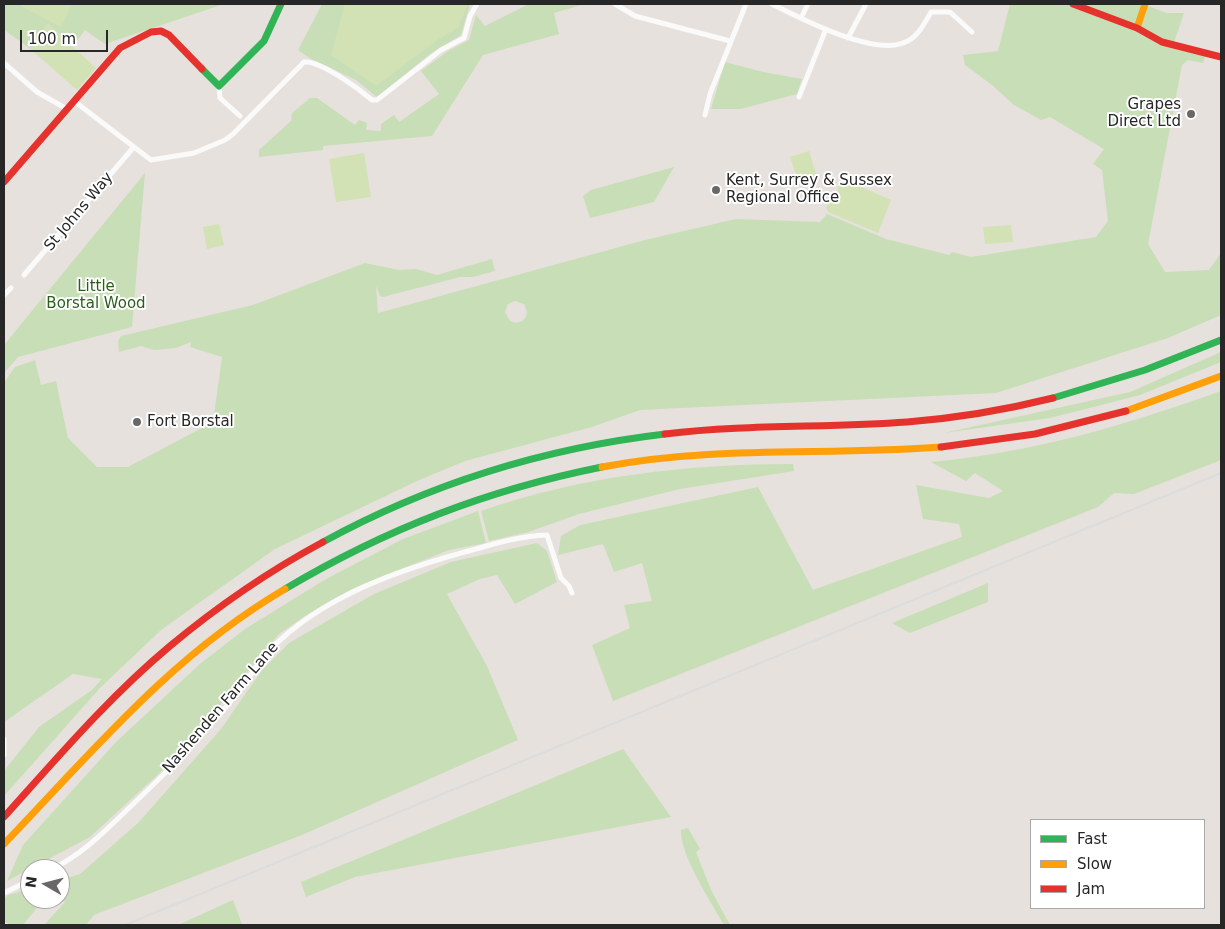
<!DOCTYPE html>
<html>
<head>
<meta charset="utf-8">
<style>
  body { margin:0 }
  #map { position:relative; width:1225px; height:929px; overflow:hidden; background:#e6e1dc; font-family:"DejaVu Sans",sans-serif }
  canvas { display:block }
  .frame { position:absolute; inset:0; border:5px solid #272727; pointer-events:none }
  .legend { position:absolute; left:1030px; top:819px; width:175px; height:90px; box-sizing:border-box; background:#fff; border:1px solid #a9a9a9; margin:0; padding:6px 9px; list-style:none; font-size:15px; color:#272727 }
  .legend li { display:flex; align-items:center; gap:10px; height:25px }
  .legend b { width:25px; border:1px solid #a9a9a9 }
  .north { position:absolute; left:20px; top:859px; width:50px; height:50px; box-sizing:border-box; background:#fff; border:1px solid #a9a9a9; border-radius:50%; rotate:278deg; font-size:14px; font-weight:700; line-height:20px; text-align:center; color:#272727 }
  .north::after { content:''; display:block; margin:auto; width:18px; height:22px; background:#6a6866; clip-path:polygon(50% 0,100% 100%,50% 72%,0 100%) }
  .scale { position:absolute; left:20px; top:30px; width:88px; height:22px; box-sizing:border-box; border:2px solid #272727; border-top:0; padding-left:6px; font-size:15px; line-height:18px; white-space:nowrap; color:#272727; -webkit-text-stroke:4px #fff; paint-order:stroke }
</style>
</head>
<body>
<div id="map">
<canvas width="1225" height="929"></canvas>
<div class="frame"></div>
<ul class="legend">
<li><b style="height:6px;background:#30b455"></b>Fast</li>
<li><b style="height:6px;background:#ff9f0a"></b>Slow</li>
<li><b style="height:6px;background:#e5322d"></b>Jam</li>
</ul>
<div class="north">N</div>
<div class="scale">100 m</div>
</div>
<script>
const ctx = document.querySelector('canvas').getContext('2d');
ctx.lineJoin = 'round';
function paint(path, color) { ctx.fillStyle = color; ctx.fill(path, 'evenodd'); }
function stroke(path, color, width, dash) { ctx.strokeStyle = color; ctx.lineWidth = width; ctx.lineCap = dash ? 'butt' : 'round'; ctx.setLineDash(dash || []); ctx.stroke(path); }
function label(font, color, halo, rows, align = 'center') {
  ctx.font = font + ' "DejaVu Sans",sans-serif'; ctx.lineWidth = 4; ctx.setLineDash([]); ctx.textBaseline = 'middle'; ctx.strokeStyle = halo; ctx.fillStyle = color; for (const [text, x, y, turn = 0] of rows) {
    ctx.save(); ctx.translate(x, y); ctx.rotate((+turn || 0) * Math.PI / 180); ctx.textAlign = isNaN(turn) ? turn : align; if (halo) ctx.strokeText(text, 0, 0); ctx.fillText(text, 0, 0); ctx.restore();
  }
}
const green = new Path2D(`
  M4,4H224L105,44L85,30L73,46L48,24L28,47L4,30Z
  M322,4H470L461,35L430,54L377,97L356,80L311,59L298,50Z
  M529,4H585L554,13L559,34L483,55L432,136L323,146V150L259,157V150L291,121L292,113L310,98H317L355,125L359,120L367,123L366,130L381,131V124L394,115L399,122L439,94L421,71L448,51L469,40L476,15L485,26Z
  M1010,4H1142L1167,13H1184L1173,45L1206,54L1203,63L1188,60L1182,65L1148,244L1165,272L1209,270L1221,253V315L1168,338L996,393L640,410L592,427L465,461L417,481L275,549L161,630L100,688L4,796V771L39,727L92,690L102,679L73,674L4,722V383L15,367L35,360L41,385L56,381L68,438L97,467H128L213,422L222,357L190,347L191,342L176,348L154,350L141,346L119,352L118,341L121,336L253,305L365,263L399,270L416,269L437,275L492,259L495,271L473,277H460L383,297L380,296L376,286L378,313L645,240L736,219L820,222L827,214L886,239L949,255L952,252L971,257L1096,237L1108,221L1102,170L1093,164L1104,149L1050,117L1041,120L1014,105L992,85L965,65L963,55L998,51ZM515,301L524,304L527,312C526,321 519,325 510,321L505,312L508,304Z
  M725,62L763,72L802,79L797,94L741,109H711Z
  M674,167L654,202L590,218L583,196L591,190Z
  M145,173L132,327L18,357L4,373V345Z
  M1221,352V362L1140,395L1050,418L944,433L1130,392Z
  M1221,391V460L1134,494L1114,493L1098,507L613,701L592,645L630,628L624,605L652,601L642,563L614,572L603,544L558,555L561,536L580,525L758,487L813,590L962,537L959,524L923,519L916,485L989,498L1003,491L975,473L966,481L931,462C1036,452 1122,426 1221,391Z
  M793,464L794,471L680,489L579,514L528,532L489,541L481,511C580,476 689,464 793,464Z
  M478,511L486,543L449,550L354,588L305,616L279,634L178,756L90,837L7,881L23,845L116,742L201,663L245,629L326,579L403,539Z
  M537,543L547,551L557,582L515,604L497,575L480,579L447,594L487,666L518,740L302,835L94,915L86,925H44L65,902L60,897V880L80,874L139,822L221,729L262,670L289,643L374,594L451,562Z
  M988,583V602L910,633L892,623Z
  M623,749L671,817L355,877L306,897L301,882Z
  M688,828L700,849L696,852L711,890L730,925H724C712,904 679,853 681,830Z
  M30,889V899H44L23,925H11L4,921V899L8,895Z
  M233,900L242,924L178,925Z`);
const pitch = new Path2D(`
  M17,4H72L61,27Z
  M345,4H468L458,28L439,39L376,86L331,55Z
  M48,24L96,68L77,90L28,47Z
  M809,151L817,177L799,183L790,157Z
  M364,153L371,197L336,202L329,159Z
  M841,178L891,200L878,233L828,212L826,207L837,192Z
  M219,224L224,245L207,249L203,227Z
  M1011,225L1013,242L985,244L983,227Z`);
const street = new Path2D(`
  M615,4L635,16L730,41
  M772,4C802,19 871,55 903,43C917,39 924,24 931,12H950L972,32
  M801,18L808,4
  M848,38L866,4
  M4,63L37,92L67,109
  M219,86L220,98L240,116
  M799,97L826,29
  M74,101L151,160L194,153L225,140L233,134L304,62C320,60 359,89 372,100H377L441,50L464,38L470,16L477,4
  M705,115L710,94L746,4
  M24,275L133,148
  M4,295L11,288
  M4,739V755
  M52,869C83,854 106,830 131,806C168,771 203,736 235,696C247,682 256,665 269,651C322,595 404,568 476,549C500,542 522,536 547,535L561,578L569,586L572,593
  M4,893L30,880`);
const fast = new Path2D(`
  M202,69L219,86L264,41L281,4
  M1053,398L1145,370L1221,340
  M323,542C429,484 546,448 665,434
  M285,589C386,529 487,490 602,467`);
const slow = new Path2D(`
  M1137,28L1145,4
  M1126,411L1221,376
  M602,467C716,445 826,456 941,447
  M4,844C94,750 171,656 285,589`);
const jam = new Path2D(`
  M1073,4L1137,28L1162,42L1221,57
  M4,182L120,48L151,32L161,31L169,35L202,69
  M665,434C746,424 827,428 907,422C957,418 1005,410 1053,398
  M941,447L1035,434L1126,411
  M4,817C57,758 109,697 170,646C218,606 269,571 323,542`);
const rail = new Path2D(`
  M125,925L1221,473`);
const markers = [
  [1191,114,5,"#6a6866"],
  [716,190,5,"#6a6866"],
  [137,422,5,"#6a6866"]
];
const poiNames = [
  ["Grapes",1181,105,"right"],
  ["Direct Ltd",1181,122,"right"],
  ["Kent, Surrey & Sussex",726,181],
  ["Regional Office",726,198],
  ["Fort Borstal",147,422]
];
const streetNames = [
  ["St Johns Way",79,212,-50],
  ["Nashenden Farm Lane",221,708,-49]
];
const parkNames = [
  ["Little",96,287],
  ["Borstal Wood",96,304]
];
paint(green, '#c8deb7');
paint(pitch, '#d2e2b5');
stroke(street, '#fbfafa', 5);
stroke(fast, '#30b455', 7);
stroke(slow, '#ff9f0a', 7);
stroke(jam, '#e5322d', 7);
stroke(rail, '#dcdcdd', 2);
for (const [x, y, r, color] of markers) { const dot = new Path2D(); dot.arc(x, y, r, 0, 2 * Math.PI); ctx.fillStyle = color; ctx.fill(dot); stroke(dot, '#fff', 2); }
label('15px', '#272727', '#fff', poiNames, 'left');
label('15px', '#272727', '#fff', streetNames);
label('15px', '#2b5d1e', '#fff', parkNames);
</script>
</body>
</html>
